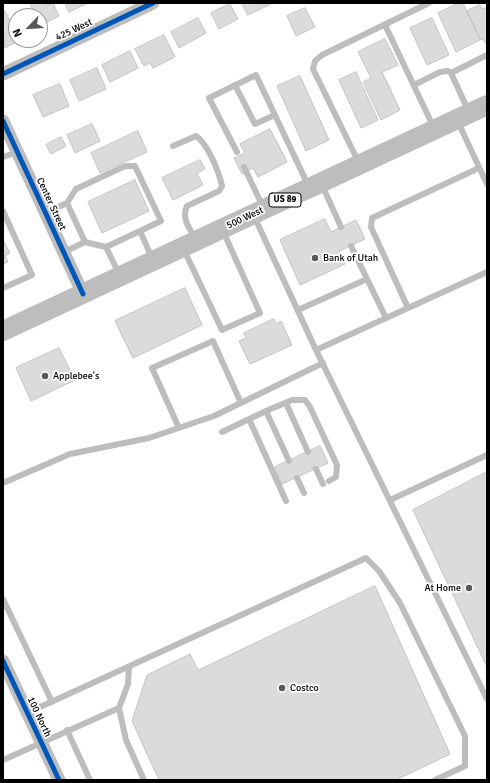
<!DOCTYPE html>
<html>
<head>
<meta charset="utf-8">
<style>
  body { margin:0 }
  #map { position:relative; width:490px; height:783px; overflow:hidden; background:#fff; font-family:Signika,sans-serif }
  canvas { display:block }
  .frame { position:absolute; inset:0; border:4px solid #000; pointer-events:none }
  .north { position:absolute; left:8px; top:8px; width:40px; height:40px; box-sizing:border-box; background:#fff; border:1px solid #999; border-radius:50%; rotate:245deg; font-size:11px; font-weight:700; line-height:16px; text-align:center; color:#000 }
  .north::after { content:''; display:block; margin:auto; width:14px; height:18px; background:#595959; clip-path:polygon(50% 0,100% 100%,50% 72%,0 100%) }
</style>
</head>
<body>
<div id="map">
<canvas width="490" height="783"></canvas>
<div class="frame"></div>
<div class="north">N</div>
</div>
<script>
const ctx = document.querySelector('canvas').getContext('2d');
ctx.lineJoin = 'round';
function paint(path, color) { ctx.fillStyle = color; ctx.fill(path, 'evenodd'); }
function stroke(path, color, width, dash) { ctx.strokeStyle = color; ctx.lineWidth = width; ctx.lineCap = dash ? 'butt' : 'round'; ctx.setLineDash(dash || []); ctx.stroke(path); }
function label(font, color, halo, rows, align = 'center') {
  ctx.font = font + ' Signika,sans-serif'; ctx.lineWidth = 3.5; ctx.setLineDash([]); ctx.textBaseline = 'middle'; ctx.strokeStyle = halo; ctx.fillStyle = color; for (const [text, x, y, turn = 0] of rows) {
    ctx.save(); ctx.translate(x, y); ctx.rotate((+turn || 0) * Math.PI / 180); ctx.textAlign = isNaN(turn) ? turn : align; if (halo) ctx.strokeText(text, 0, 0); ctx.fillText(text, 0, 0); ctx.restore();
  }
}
const building = new Path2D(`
  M33,3H45L47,5L53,3L59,16L40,26V16H32L30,12L33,10L30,4Z
  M65,3H88L69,12Z
  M242,3H273L248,15Z
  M459,3H463L480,40L456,52L438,13Z
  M230,4L238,19L219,29L211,13Z
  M480,5L482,9L487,7V46L483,39L481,40L467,11Z
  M305,8L315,27L296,36L287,16Z
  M5,11L16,34V40L19,41L4,48L3,12Z
  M198,18L206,33L179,48L171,32Z
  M432,18L449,55L427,65L410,28Z
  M164,35L175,57L153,68L150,63L144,66L135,49Z
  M385,39L398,65L382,72L400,110L381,120L363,82L371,78L358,52Z
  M130,51L138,68L110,82L102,65Z
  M97,68L106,89L79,101L70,80Z
  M356,72L378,120L361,128L339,80Z
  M300,76L329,140L306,151L277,86Z
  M60,84L69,106L43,117L33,95Z
  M92,124L100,141L75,153L67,135Z
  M270,129L287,162L258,177L253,168L242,174L234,158L245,153L240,144Z
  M138,131L147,152L100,173L91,153Z
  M61,137L66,146L51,154L46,145Z
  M200,160L205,169L197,173L203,185L173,200L162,178Z
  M135,180L149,211L102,233L88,202Z
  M325,219L331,232L356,220L365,239L339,251L345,264L300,285L280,240Z
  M3,240L10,253L5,256L8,262L3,264Z
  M185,288L202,325L133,358L115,321Z
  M274,319L276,324L281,321L292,345L250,364L239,341L246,338L244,333Z
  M59,348L75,380L31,401L16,368Z
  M320,446L328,463L282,484L275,467Z
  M487,472V667L413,510Z
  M375,586L450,754L396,780H159L132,721L147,675L190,654L198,670Z`);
const service = new Path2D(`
  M385,25L434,128
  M451,73L487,55
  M235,85L255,124L275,115
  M414,85L440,72L448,71L451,73L469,112
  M458,122L487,184
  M173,146L196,136C208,144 219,172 222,186L219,191L187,206C181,217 189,228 195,238
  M237,152L209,98L256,75L308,185
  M3,157L17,152
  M358,161L313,69L315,61L322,55L429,3
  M244,167L263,207
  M322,185L341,227
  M67,203L85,242
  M3,211L32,275L3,288
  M45,213L67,203L76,189L125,166H135L161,221L140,231
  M254,216L316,350L487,699
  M351,246L386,318
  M184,250L222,330L260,313L223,231
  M64,252L85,242L106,247
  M119,274L106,247L140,231L152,258
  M408,308L371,227L372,218L479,168
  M298,310L367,279
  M316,350L487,272
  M286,403L308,452
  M266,411L292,400H305L310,407L337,465L336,477L329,481
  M249,419L286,501
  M179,428L152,368L213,341L241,403
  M222,432L266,411L289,461
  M316,469L323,484
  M297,478L304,493
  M3,483L70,454L149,438L214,416L323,363
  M390,500L487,455
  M3,599L52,702
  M129,667L128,684L119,708L126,740L144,780
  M27,713L366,558L379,571L400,603L465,736V766L435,780
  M67,730L90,780
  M3,760L119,708`);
const minor = new Path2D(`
  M3,74L153,3
  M3,121L83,294
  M3,661L59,780`);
const primary = new Path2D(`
  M3,331L487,105`);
const cycleway = new Path2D(`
  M3,74L153,3
  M3,121L83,294
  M3,661L59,780`);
const markers = [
  [315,258,4,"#595959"],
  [45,376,4,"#595959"],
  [469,588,4,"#595959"],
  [282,688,4,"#595959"]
];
const shields = [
  [285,200,32]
];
const shieldNames = [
  ["US 89",285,200]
];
const streetNames = [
  ["425 West",74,30,-25],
  ["Center Street",51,204,65],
  ["500 West",245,218,-25],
  ["100 North",39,717,65]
];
const poiNames = [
  ["Bank of Utah",323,258],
  ["Applebee's",53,376],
  ["At Home",461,588,"right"],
  ["Costco",290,688]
];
paint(building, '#dbdbdb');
stroke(building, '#c3c3c3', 1);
stroke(service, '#bdbdbd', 6);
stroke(minor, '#bdbdbd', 13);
stroke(primary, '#bdbdbd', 20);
stroke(cycleway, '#0057b8', 5);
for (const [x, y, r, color] of markers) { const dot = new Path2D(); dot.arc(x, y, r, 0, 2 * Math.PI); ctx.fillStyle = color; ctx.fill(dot); stroke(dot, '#fff', 1.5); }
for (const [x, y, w] of shields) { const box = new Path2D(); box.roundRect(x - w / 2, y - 7, w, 14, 3); ctx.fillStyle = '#fff'; ctx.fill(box); stroke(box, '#000', 1); }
label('bold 9px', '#000', null, shieldNames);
label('10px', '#000', '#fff', streetNames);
label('10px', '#000', '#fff', poiNames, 'left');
</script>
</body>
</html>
